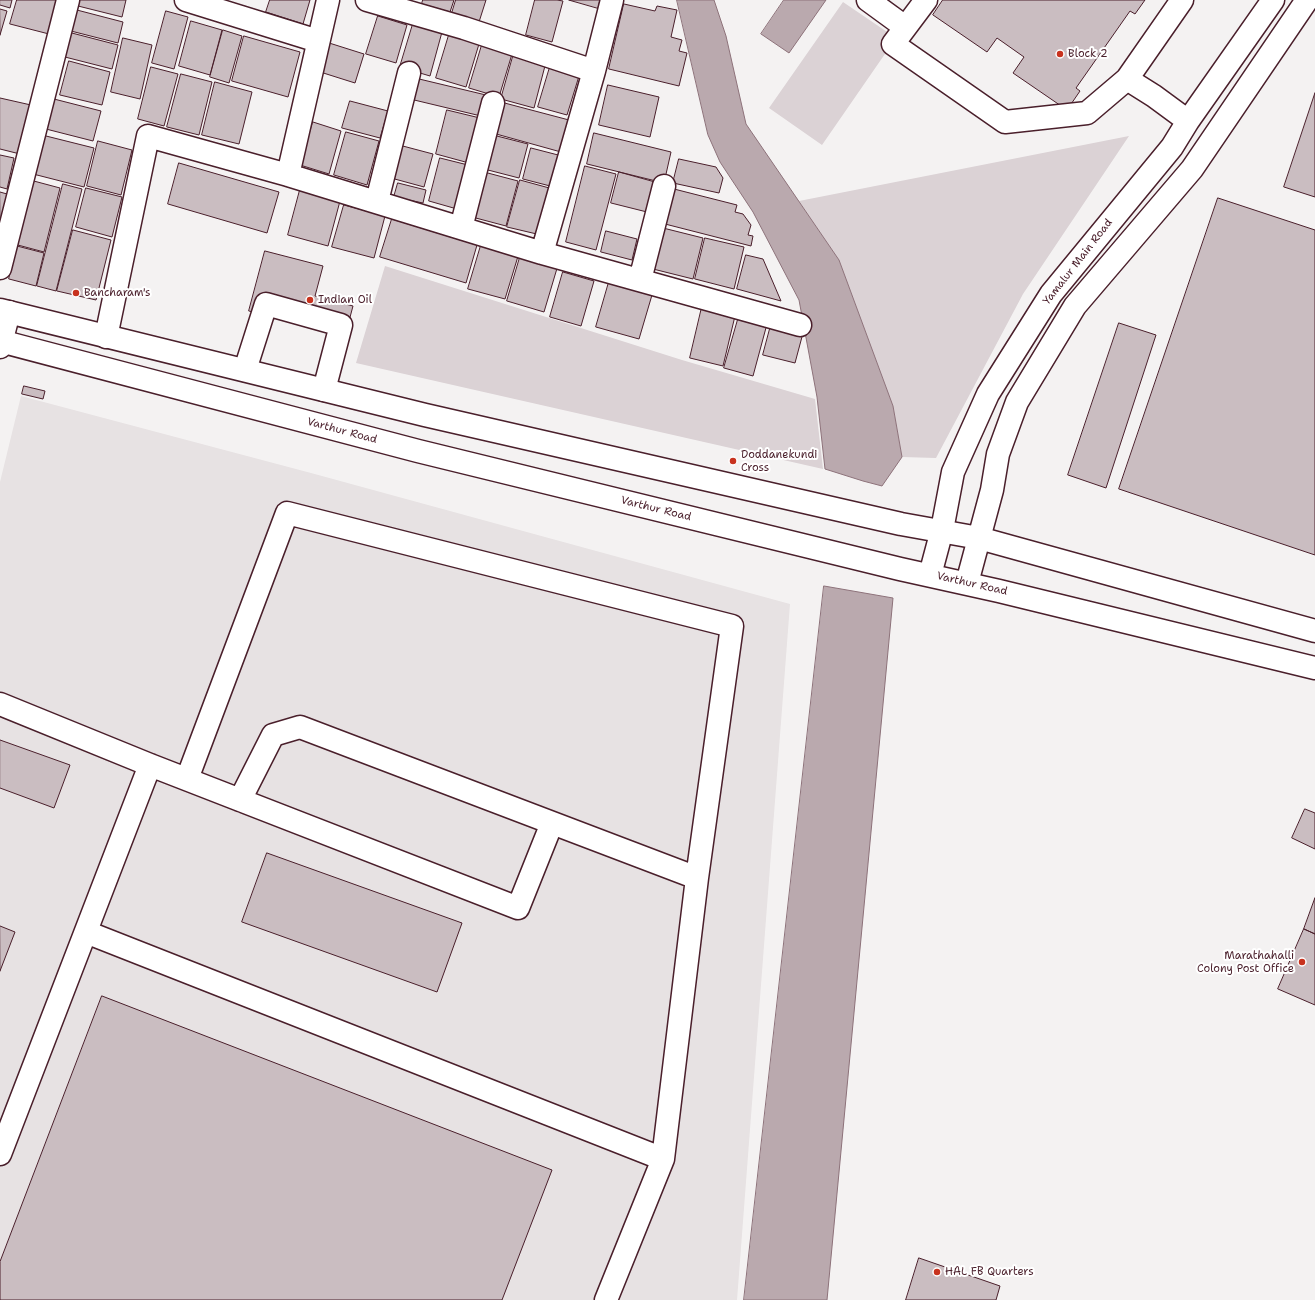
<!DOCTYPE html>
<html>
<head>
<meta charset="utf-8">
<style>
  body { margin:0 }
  canvas { display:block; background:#f4f2f2 }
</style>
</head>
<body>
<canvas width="1315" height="1300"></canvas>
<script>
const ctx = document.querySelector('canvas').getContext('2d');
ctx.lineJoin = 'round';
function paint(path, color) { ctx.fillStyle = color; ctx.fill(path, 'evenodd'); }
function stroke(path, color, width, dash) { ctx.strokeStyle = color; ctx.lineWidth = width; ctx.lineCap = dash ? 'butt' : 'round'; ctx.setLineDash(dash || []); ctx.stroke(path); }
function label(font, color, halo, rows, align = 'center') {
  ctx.font = font + ' "Shantell Sans",sans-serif'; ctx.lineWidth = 4; ctx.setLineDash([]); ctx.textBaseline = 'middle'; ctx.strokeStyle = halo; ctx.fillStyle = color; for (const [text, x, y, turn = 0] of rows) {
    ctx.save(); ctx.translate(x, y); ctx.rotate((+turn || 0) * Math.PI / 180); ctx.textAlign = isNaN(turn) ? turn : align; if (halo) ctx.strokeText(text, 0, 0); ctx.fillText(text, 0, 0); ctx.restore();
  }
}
const built = new Path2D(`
  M21,396L311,473L790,604L737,1300H0V482Z`);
const green = new Path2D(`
  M843,2L896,38L822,145L769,108Z
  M1129,136L1023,294L936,458L902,457L893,406L839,260L799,201Z
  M385,266L682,360L815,399L823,469L356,363Z`);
const water = new Path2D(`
  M677,0H714L726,36L746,124L839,260L893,406L902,457L882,486L863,481L825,469L817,397L799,300L753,212L720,162L708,135Z
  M784,0H826L789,53L761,34Z
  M824,586L893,598L827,1300H744Z`);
const building = new Path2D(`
  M0,0H12L10,8L0,5Z
  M17,0H58L49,34L10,24Z
  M75,0H126L122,17L74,5Z
  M270,0H310L303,24L266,12Z
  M423,0H454L450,12L422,4Z
  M456,0H486L479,22L452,13Z
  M535,0H557L563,1L552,42L526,35Z
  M569,0H600L598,8Z
  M943,0H1145L1135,14L1130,11L1076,88L1080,91L1067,110L1013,73L1024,57L997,38L987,52L933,15Z
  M624,4L655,11L657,6L677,10L671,37L682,40L679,51L687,53L679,86L609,69Z
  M0,9L7,11L0,35Z
  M73,9L123,22L118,43L67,30Z
  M166,11L188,17L174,69L152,63Z
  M378,16L407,25L396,63L366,54Z
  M191,21L222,30L210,75L179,66Z
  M413,24L442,32L430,76L400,67Z
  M223,30L242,36L229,83L210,77Z
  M68,32L118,45L112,69L61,56Z
  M449,35L479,44L466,87L436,78Z
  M244,36L300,52L288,97L232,81Z
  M123,38L152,45L140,99L111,92Z
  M326,42L364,54L355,83L317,71Z
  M482,45L512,54L499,97L469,88Z
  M514,53L546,62L534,108L501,99Z
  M69,61L110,72L102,105L60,95Z
  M151,67L178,74L164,126L138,119Z
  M550,67L579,76L567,115L538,107Z
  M181,74L212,82L199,135L167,127Z
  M415,78L486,95L481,116L410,99Z
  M215,82L252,92L239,144L202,135Z
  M608,85L659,97L650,137L599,125Z
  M1315,93V197L1284,187Z
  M0,98L31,105L20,154L0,149Z
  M50,98L101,111L93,141L42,128Z
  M350,101L388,111L380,138L342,128Z
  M497,101L569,120L561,152L489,132Z
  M447,110L480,118L469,163L436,154Z
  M313,122L341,131L329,174L300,165Z
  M346,132L379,141L367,185L334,175Z
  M594,133L671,152L664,183L587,164Z
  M42,135L94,148L84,187L33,174Z
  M493,135L528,144L519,178L484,169Z
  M98,141L132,150L121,195L87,186Z
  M399,145L433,154L424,187L391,178Z
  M531,148L562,156L554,187L523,179Z
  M0,155L14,158L7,189L0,187Z
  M440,158L468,165L457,209L429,201Z
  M679,159L716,167L723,178L719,193L673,183Z
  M179,163L279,192L267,233L168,204Z
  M585,166L616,174L596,250L566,242Z
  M484,172L518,181L506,226L472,217Z
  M619,172L655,182L647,212L611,203Z
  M30,180L60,188L44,252L14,244Z
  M520,180L553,189L541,235L507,227Z
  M398,183L426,190L423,203L394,197Z
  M63,184L82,189L56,291L37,286Z
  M86,188L122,197L112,237L76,227Z
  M674,189L737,205L735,212L743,214L751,225L748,235L753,236L751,246L665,224Z
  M300,190L340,201L328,246L288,235Z
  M0,192L7,194L0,229Z
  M1218,198L1315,230V555L1119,489Z
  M344,205L385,216L374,258L332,247Z
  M392,219L477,245L466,283L380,257Z
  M663,228L703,238L693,279L653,269Z
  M73,230L111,240L96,300L57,291Z
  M606,231L637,239L632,260L601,252Z
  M705,238L744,247L734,289L695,279Z
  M482,242L519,253L505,299L468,289Z
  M17,246L44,253L36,286L9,279Z
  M265,251L323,266L315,296L353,306L345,336L249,311Z
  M521,254L558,265L544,312L507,301Z
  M746,255L763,259L781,301L737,289Z
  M563,272L594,281L581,326L550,317Z
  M609,282L652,295L639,339L596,327Z
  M702,307L735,316L723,366L690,358Z
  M739,316L767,324L753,376L724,368Z
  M1119,323L1156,335L1106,488L1068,475Z
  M771,325L803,333L795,363L763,355Z
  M24,386L45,391L43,399L22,394Z
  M0,740L70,765L54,808L0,788Z
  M1305,809L1315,813V849L1292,838Z
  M267,853L462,923L437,992L242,922Z
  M1315,898V934L1304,929Z
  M0,926L15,932L0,971Z
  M1304,929L1315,934V1005L1278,989Z
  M102,996L552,1170L502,1300H0V1262Z
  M919,1258L1000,1286L996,1300H906Z`);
const minor = new Path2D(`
  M186,0L318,41
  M367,0L464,28L594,71
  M868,0L905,27
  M926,0L893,44L1005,122L1087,113L1127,79L1182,0
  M1127,79L1154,96L1188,121
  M288,175L328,0
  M377,201L409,73
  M461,228L493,103
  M542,253L594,71L612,0
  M0,268L68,0
  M640,280L664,186
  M106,337L148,136L288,175L542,253L800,325
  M0,347L9,312
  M245,370L266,304L341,325L324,390
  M930,575L942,530L953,472L988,394L1051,294L1172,147L1188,121L1273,0
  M967,583L992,490L998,454L1017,402L1075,306L1192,169L1307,0
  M0,704L150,765L518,908L552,823
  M187,779L287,513L732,626L697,878L663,1159L606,1300
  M240,800L273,735L300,727L697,878
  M86,932L663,1159
  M0,1154L150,765`);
const major = new Path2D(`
  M0,310L425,415L901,524L979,538L1315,631
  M0,341L418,451L900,569L999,591L1315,668`);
const markers = [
  [1060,54,4,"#c8321e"],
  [76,293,4,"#c8321e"],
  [310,300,4,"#c8321e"],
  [733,461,4,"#c8321e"],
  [1302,962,4,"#c8321e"],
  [937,1272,4,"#c8321e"]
];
const poiNames = [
  ["Block 2",1068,54],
  ["Bancharam's",84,293],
  ["Indian Oil",318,300],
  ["Doddanekundi",741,455],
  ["Cross",741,468],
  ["Marathahalli",1294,956,"right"],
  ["Colony Post Office",1294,969,"right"],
  ["HAL FB Quarters",945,1272]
];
const streetNames = [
  ["Yamalur Main Road",1078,262,-52],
  ["Varthur Road",342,431,15],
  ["Varthur Road",656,509,14],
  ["Varthur Road",972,584,13]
];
paint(built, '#e7e2e3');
paint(green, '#dbd2d5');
paint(water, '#baa9ae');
stroke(water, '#8d727a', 1);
paint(building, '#cabdc1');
stroke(building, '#4a1f2b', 1);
stroke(minor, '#4a1f2b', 25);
stroke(major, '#4a1f2b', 25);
stroke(minor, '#fff', 22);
stroke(major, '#fff', 22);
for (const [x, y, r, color] of markers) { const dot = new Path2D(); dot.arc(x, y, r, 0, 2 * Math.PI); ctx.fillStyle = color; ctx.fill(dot); stroke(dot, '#fff', 1.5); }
label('11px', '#4a1f2b', '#fff', poiNames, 'left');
label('11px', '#4a1f2b', '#fff', streetNames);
</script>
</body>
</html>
